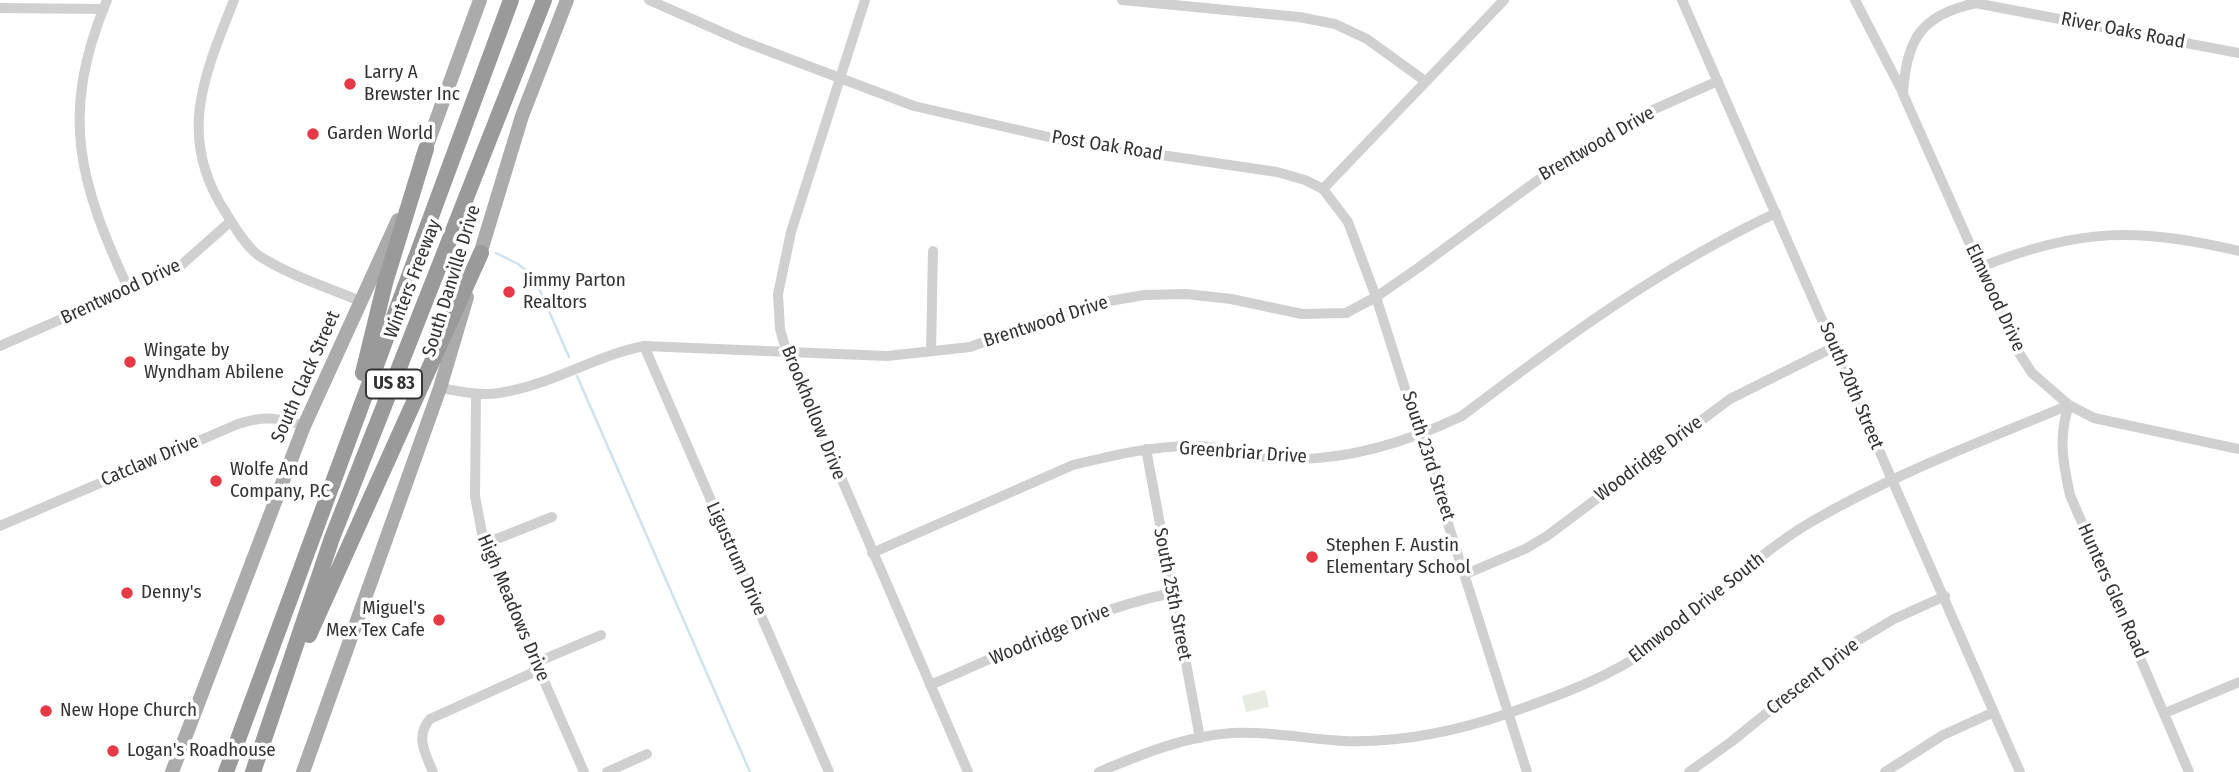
<!DOCTYPE html>
<html>
<head>
<meta charset="utf-8">
<style>
  body { margin:0 }
  canvas { display:block; background:#fff }
</style>
</head>
<body>
<canvas width="2239" height="772"></canvas>
<script>
const ctx = document.querySelector('canvas').getContext('2d');
ctx.lineJoin = 'round';
function paint(path, color) { ctx.fillStyle = color; ctx.fill(path, 'evenodd'); }
function stroke(path, color, width, dash) { ctx.strokeStyle = color; ctx.lineWidth = width; ctx.lineCap = dash ? 'butt' : 'round'; ctx.setLineDash(dash || []); ctx.stroke(path); }
function label(font, color, halo, rows, align = 'center') {
  ctx.font = font + ' "Fira Sans Condensed",sans-serif'; ctx.lineWidth = 7; ctx.setLineDash([]); ctx.textBaseline = 'middle'; ctx.strokeStyle = halo; ctx.fillStyle = color; for (const [text, x, y, turn = 0] of rows) {
    ctx.save(); ctx.translate(x, y); ctx.rotate((+turn || 0) * Math.PI / 180); ctx.textAlign = isNaN(turn) ? turn : align; if (halo) ctx.strokeText(text, 0, 0); ctx.fillText(text, 0, 0); ctx.restore();
  }
}
const green = new Path2D(`
  M1265,690L1269,707L1246,712L1242,696Z`);
const stream = new Path2D(`
  M496,253L518,264L534,277L569,357
  M577,376L750,772`);
const minor = new Path2D(`
  M107,0C59,115 79,182 129,290
  M234,0C204,76 176,137 226,213C234,226 245,245 258,255C288,275 327,287 360,301
  M649,0L742,41L914,106L1066,141L1277,172L1305,180L1323,189L1348,222L1376,297L1527,772
  M865,0L791,232L778,294L780,329L786,350L968,772
  M1122,0L1299,17L1335,24L1367,39L1425,81
  M1682,0L2020,772
  M1855,0L1902,91
  M1970,2L2239,53
  M1977,3C1921,14 1906,40 1903,94L2017,350L2032,373L2069,405L2094,418L2239,449
  M0,8L103,9
  M1323,189L1504,0
  M1981,267C2078,228 2138,227 2239,251
  M0,346L178,268L231,221
  M644,346L829,772
  M931,351L933,251
  M440,388C460,391 479,396 499,393C549,386 594,356 644,346L887,356L970,347L1049,318L1104,302L1144,295L1186,294L1231,299L1302,314L1346,313L1376,297L1418,268L1572,155L1648,112L1718,81
  M476,394L475,496L484,544L584,772
  M2069,405C2058,436 2063,463 2070,495L2189,772
  M1146,449L1200,738
  M0,526L238,424C263,416 279,417 304,426
  M484,544L552,517
  M872,553L1073,465C1114,455 1156,445 1199,446C1224,447 1248,455 1272,458C1338,464 1403,444 1462,416C1563,339 1661,267 1776,213
  M1466,574L1525,549L1547,536L1730,399L1834,347
  M930,685C1009,652 1087,610 1172,593
  M2165,713L2239,682
  M433,772C425,753 415,736 430,719L532,673L542,660L601,635
  M607,772L647,754
  M1099,772C1142,754 1185,736 1232,733C1270,731 1307,739 1344,741C1401,743 1458,731 1512,712C1560,695 1610,677 1652,647C1706,608 1753,556 1811,522C1893,474 1983,441 2069,405
  M1689,772L1731,742L1852,644L1894,619L1945,596
  M1885,772L1943,735L1994,712`);
const major = new Path2D(`
  M422,159L480,0
  M477,264L522,116L567,0
  M172,772L304,426L398,220
  M303,772L440,388L467,297`);
const highway = new Path2D(`
  M363,373L385,283L426,149
  M309,635L481,253
  M226,772L511,0
  M253,772L332,538L544,0`);
const markers = [
  [350,84,7,"#e63946"],
  [313,134,7,"#e63946"],
  [509,292,7,"#e63946"],
  [130,362,7,"#e63946"],
  [216,481,7,"#e63946"],
  [1312,557,7,"#e63946"],
  [127,593,7,"#e63946"],
  [439,620,7,"#e63946"],
  [46,711,7,"#e63946"],
  [113,751,7,"#e63946"]
];
const shields = [
  [394,384,56]
];
const shieldNames = [
  ["US 83",394,384]
];
const streetNames = [
  ["River Oaks Road",2123,31,11],
  ["Brentwood Drive",1597,144,-30],
  ["Post Oak Road",1107,146,9],
  ["Winters Freeway",413,279,-69],
  ["South Danville Drive",452,281,-73],
  ["Brentwood Drive",121,292,-25],
  ["Elmwood Drive",1995,298,65],
  ["Brentwood Drive",1046,322,-18],
  ["South Clack Street",306,377,-66],
  ["South 20th Street",1851,386,67],
  ["Brookhollow Drive",813,413,68],
  ["Greenbriar Drive",1243,453,4],
  ["South 23rd Street",1428,456,72],
  ["Woodridge Drive",1649,459,-37],
  ["Catclaw Drive",150,461,-23],
  ["Ligustrum Drive",736,559,66],
  ["Hunters Glen Road",2112,591,66],
  ["South 25th Street",1172,594,79],
  ["High Meadows Drive",513,608,67],
  ["Elmwood Drive South",1697,608,-38],
  ["Woodridge Drive",1050,635,-23],
  ["Crescent Drive",1813,677,-38]
];
const poiNames = [
  ["Larry A",364,73],
  ["Brewster Inc",364,95],
  ["Garden World",327,134],
  ["Jimmy Parton",523,281],
  ["Realtors",523,303],
  ["Wingate by",144,351],
  ["Wyndham Abilene",144,373],
  ["Wolfe And",230,470],
  ["Company, P.C",230,492],
  ["Stephen F. Austin",1326,546],
  ["Elementary School",1326,568],
  ["Denny's",141,593],
  ["Miguel's",425,609,"right"],
  ["Mex Tex Cafe",425,631,"right"],
  ["New Hope Church",60,711],
  ["Logan's Roadhouse",127,751]
];
paint(green, '#e6ecdf');
stroke(stream, '#cfe2ee', 2.5);
stroke(minor, '#d0d0d0', 10);
stroke(major, '#ababab', 14);
stroke(highway, '#9a9a9a', 16);
for (const [x, y, r, color] of markers) { const dot = new Path2D(); dot.arc(x, y, r, 0, 2 * Math.PI); ctx.fillStyle = color; ctx.fill(dot); stroke(dot, '#fff', 2.5); }
for (const [x, y, w] of shields) { const box = new Path2D(); box.roundRect(x - w / 2, y - 14.5, w, 29, 5); ctx.fillStyle = '#fff'; ctx.fill(box); stroke(box, '#333', 2); }
label('bold 18px', '#333', null, shieldNames);
label('19px', '#333', '#fff', streetNames);
label('19px', '#333', '#fff', poiNames, 'left');
</script>
</body>
</html>
